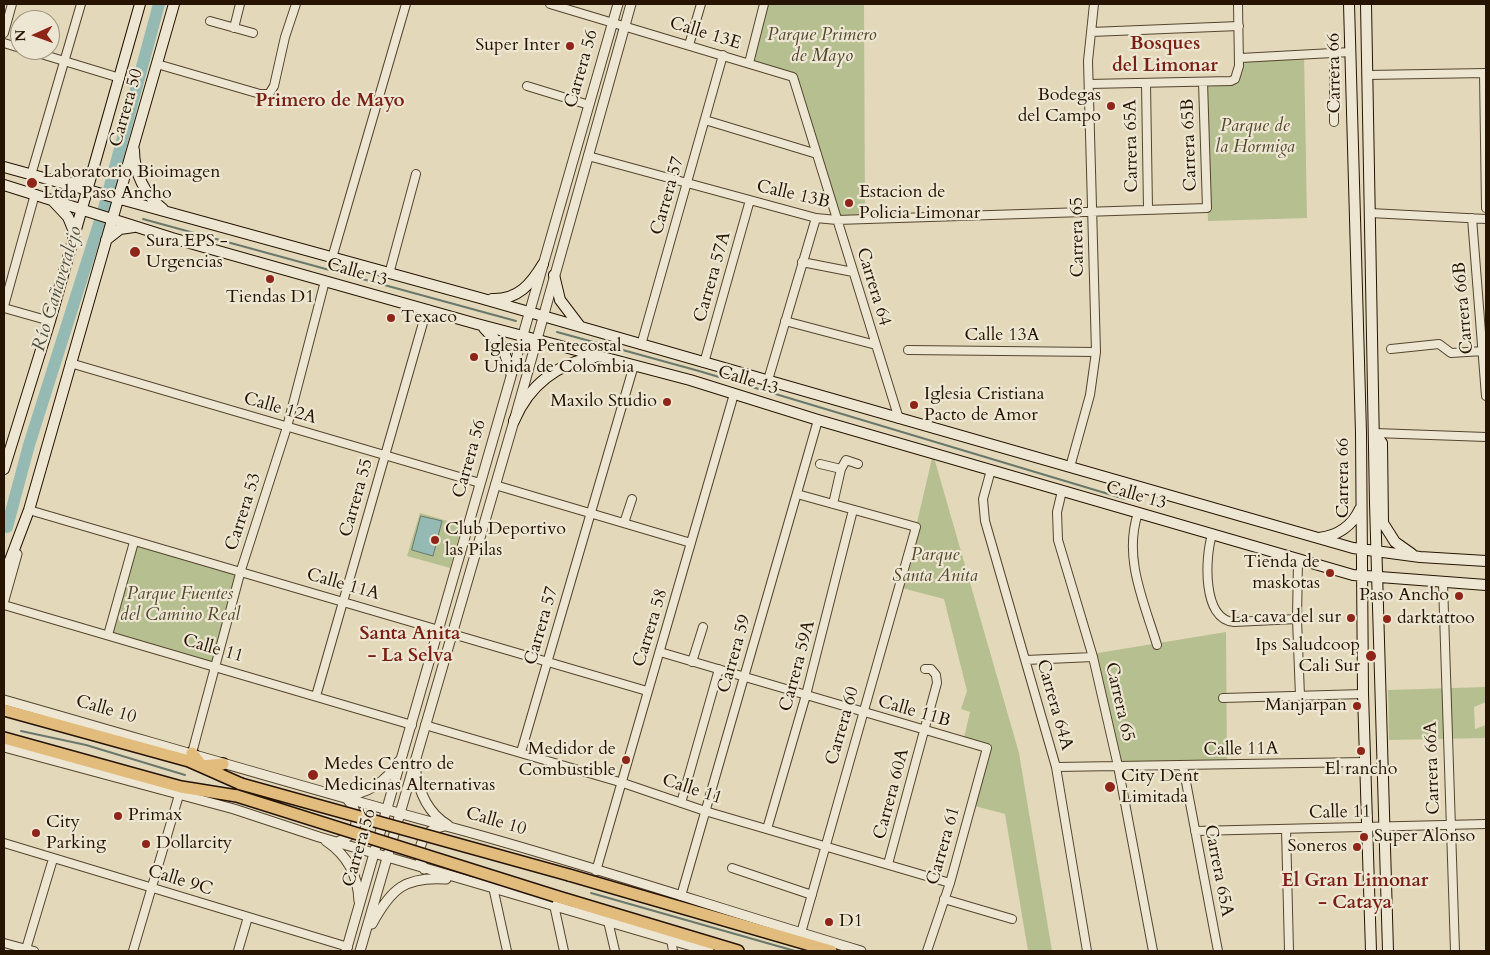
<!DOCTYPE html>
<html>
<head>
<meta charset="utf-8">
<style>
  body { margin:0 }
  #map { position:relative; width:1490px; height:955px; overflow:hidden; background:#e3d9ba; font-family:Cardo,serif }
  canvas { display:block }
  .frame { position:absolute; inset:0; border:5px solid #261400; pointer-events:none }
  .north { position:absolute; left:10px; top:10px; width:50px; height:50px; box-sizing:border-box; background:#ede6d2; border:1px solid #9d927e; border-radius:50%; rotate:268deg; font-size:14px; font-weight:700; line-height:20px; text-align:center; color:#261400 }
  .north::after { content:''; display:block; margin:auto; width:18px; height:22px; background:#8f2418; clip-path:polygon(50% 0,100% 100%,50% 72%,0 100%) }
</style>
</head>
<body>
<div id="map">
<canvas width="1490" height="955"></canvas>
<div class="frame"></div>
<div class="north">N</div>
</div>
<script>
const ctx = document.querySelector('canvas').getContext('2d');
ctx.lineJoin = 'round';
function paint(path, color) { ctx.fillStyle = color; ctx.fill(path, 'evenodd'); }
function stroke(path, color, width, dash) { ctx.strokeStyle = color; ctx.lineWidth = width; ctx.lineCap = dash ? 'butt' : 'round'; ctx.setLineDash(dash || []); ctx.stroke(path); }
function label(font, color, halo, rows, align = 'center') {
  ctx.font = font + ' Cardo,serif'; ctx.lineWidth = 4.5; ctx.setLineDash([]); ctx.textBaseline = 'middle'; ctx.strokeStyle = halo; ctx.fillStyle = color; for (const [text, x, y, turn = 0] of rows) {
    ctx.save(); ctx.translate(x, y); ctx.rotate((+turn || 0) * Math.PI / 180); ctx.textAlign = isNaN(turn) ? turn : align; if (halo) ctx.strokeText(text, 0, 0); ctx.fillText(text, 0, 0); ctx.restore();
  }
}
const green = new Path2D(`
  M764,4H864L865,219L837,220L793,77L749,63Z
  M1304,54L1307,218L1208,221L1203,82L1231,81L1240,58Z
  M933,454L1019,753L1052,951H1028L1005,814L971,805L986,748L963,742L970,712L961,709L967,691L944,599L898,587L916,527Z
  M420,513L462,525L450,568L407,556Z
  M134,542L241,570L216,666L108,635Z
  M1226,632L1227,765L1118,766L1092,654Z
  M1486,687V702L1474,707L1475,729L1486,725V738L1389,740L1388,690Z`);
const water = new Path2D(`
  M421,516L442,521L433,556L412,550Z`);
const stream = new Path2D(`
  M143,219L516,321
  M557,332L699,371L1125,499
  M21,731L86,745L185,775
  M591,893L795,951`);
const river = new Path2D(`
  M7,527L29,445L104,208L159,4`);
const minor = new Path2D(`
  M550,4L793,77L899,419
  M210,21L253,33
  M234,28L240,4
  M1091,32L1239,26
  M4,33L12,4
  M4,43L20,48
  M689,45L701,4
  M28,50L120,78
  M1334,53V122
  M1240,58L1351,52
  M749,63L764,4
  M157,64L260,94H269L274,86L285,37L296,4
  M1484,73L1486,208
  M1367,75L1486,73
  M1146,83L1148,209
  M1089,84L1231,81L1235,79L1239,66L1238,4
  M527,86L589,105
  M705,120L817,154
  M588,156L816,218L837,220L1207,208L1203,82
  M31,175L81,4
  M1370,213L1486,219
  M1472,218L1486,396
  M332,258L406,4
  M802,262L853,272
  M389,274L416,174
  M4,306L35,194
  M4,308L50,321
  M785,321L876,345
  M641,345L723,55
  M1391,349L1439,344L1451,353L1483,351
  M908,350L1096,352
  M70,363L480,483
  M704,363L750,200
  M768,380L816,218
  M1375,433L1486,437
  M820,464L841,469L833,504
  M1070,467L1090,395L1096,352L1088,61L1094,4
  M841,469L846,460L858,464
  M991,470L983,499L985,521L1056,767L1087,951
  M495,485L691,543
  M1062,491L1057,512L1058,540L1093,657L1118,766L1153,951
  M797,494L916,527L801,933
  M29,510L647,691
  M1138,513C1123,558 1144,602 1157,645
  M624,523L632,499
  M1212,535C1205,557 1202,620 1234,622L1297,619
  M1298,560L1297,619L1300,696
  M1443,583L1455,951
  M4,605L412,725
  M108,635L134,542
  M660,652L987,748L950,883L927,951
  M1026,660L1093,657
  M692,662L703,627
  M316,696L427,309
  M1223,698L1363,694
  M425,725L623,783L705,811L950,883
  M521,752L634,365
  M192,753L241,570L287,427L325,281
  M1183,766L1218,951
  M1056,767L1365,762
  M681,803L719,669
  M767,829L806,695L853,510
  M1286,829L1289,951
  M1195,831L1486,824
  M4,843L348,947
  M888,864L937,683L936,675L931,669H925
  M732,868L812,895
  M596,871L734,394
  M493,887L507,951
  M681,896L818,420
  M944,899L1012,919
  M554,905L564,951
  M608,921L615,951
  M671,939L673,951
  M4,943L34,951
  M26,949L53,859
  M133,951L179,795
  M238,951L248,917`);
const tertiary = new Path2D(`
  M4,600L17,554
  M4,700C155,743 305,788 457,829C593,866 726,911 861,951
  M4,747L234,809L319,837L709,951
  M415,766C418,790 426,812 448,825
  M342,795C366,796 387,781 399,761
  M326,841C347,855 358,876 359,901
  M337,842C359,835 362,815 347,799
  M424,869C414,850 422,830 444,826
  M372,924C391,889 405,876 446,879
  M346,951L618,4
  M360,951L514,421L631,4`);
const secondary = new Path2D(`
  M1349,4L1361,433L1363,694L1371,951
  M1366,4L1375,503L1388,951
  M134,150C134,173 145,195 163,209
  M4,167L480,298L1353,548L1420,557L1486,561
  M66,184L82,180L94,169
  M4,185L172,238L477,324L690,380L818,420L1353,575L1486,585
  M53,201L68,217L75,234
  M106,240L120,229L134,227
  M554,275L560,300L579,325
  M492,299C518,300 531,284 543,264
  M484,328L503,348L511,373
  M514,421C529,385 558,363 595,357
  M1375,433L1382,443L1383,523L1395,542L1412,554
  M4,469L50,321L140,4
  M1319,538C1337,536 1352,526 1360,509
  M4,576L29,510L174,4`);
const primary = new Path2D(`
  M4,710L189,761L241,784
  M4,738L181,787L237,796
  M192,753L202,766L223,764
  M569,875L831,951
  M555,896L738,951`);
const primaryBridge = new Path2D(`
  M241,784L569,875
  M237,796L555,896`);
const markers = [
  [570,46,5,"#8f2418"],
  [1111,106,5,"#8f2418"],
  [32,183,6,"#8f2418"],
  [849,203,5,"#8f2418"],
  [135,252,6,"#8f2418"],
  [270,279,5,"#8f2418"],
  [391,318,5,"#8f2418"],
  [474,357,5,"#8f2418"],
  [667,402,5,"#8f2418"],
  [914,405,5,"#8f2418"],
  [435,540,5,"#8f2418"],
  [1330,573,5,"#8f2418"],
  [1459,596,5,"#8f2418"],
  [1351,618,5,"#8f2418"],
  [1387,619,5,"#8f2418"],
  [1371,656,6,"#8f2418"],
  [1357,706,5,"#8f2418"],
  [1361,751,5,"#8f2418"],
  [626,760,5,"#8f2418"],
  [313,775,6,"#8f2418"],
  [1110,787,6,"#8f2418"],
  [118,816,5,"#8f2418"],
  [36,833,5,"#8f2418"],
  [1364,837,5,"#8f2418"],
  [146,844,5,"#8f2418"],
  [1357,847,5,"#8f2418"],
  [829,922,5,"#8f2418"]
];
const streetNames = [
  ["Calle 13E",705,34,17],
  ["Carrera 56",582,69,-74],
  ["Carrera 66",1335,73,-91],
  ["Carrera 50",127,108,-74],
  ["Carrera 65B",1190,145,-92],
  ["Carrera 65A",1132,146,-91],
  ["Calle 13B",793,195,13],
  ["Carrera 57",668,196,-74],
  ["Carrera 65",1078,237,-91],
  ["Calle 13",357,273,16],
  ["Carrera 57A",713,277,-74],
  ["Carrera 64",873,287,73],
  ["Carrera 66B",1464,308,-95],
  ["Calle 13A",1002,336],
  ["Calle 13",748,381,17],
  ["Calle 12A",280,409,16],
  ["Carrera 56",470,459,-74],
  ["Carrera 66",1344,478,-90],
  ["Calle 13",1136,496,16],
  ["Carrera 55",357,498,-74],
  ["Carrera 53",244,512,-72],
  ["Calle 11A",343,585,16],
  ["Carrera 57",542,626,-74],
  ["Carrera 58",651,628,-73],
  ["Calle 11",213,649,16],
  ["Carrera 59",735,654,-74],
  ["Carrera 59A",798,666,-75],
  ["Carrera 65",1119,702,77],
  ["Carrera 64A",1054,705,74],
  ["Calle 10",106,710,16],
  ["Calle 11B",914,712,16],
  ["Carrera 60",843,726,-74],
  ["Calle 11A",1241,750,-1],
  ["Carrera 66A",1433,768,-92],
  ["Calle 11",692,790,18],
  ["Carrera 60A",892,794,-75],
  ["Calle 11",1340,813,-1],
  ["Calle 10",496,822,16],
  ["Carrera 61",944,846,-74],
  ["Carrera 56",360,848,-74],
  ["Carrera 65A",1218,871,79],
  ["Calle 9C",180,881,17]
];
const parkNames = [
  ["Parque Primero",822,36],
  ["de Mayo",822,57],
  ["Parque de",1255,127],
  ["la Hormiga",1255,148],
  ["Parque",935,556],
  ["Santa Anita",935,577],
  ["Parque Fuentes",180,595],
  ["del Camino Real",180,616]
];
const poiNames = [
  ["Super Inter",560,46,"right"],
  ["Bodegas",1101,96,"right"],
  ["del Campo",1101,117,"right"],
  ["Laboratorio Bioimagen",43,173],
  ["Ltda Paso Ancho",43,194],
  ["Estacion de",859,193],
  ["Policia Limonar",859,214],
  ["Sura EPS -",146,242],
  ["Urgencias",146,263],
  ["Tiendas D1",270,298,"center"],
  ["Texaco",401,318],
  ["Iglesia Pentecostal",484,347],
  ["Unida de Colombia",484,368],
  ["Iglesia Cristiana",924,395],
  ["Pacto de Amor",924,416],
  ["Maxilo Studio",657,402,"right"],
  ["Club Deportivo",445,530],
  ["las Pilas",445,551],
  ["Tienda de",1320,563,"right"],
  ["maskotas",1320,584,"right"],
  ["Paso Ancho",1449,596,"right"],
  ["La cava del sur",1341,618,"right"],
  ["darktattoo",1397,619],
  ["Ips Saludcoop",1360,646,"right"],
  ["Cali Sur",1360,667,"right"],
  ["Manjarpan",1347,706,"right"],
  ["Medidor de",616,750,"right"],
  ["Combustible",616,771,"right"],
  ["Medes Centro de",324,765],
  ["Medicinas Alternativas",324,786],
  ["El rancho",1361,770,"center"],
  ["City Dent",1121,777],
  ["Limitada",1121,798],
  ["Primax",128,816],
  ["City",46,823],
  ["Parking",46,844],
  ["Super Alonso",1374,837],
  ["Dollarcity",156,844],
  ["Soneros",1347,847,"right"],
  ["D1",839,922]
];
const neighbourhoodNames = [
  ["Bosques",1165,45],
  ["del Limonar",1165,67],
  ["Primero de Mayo",330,102],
  ["Santa Anita",410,635],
  ["- La Selva",410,657],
  ["El Gran Limonar",1355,882],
  ["- Cataya",1355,904]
];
const waterNames = [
  ["Río Cañaveralejo",58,289,-73]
];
paint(green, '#b5bf8f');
paint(water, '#95bab3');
stroke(water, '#69786b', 1);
stroke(stream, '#69786b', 2);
stroke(river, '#95bab3', 12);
stroke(minor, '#55452e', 10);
stroke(tertiary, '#55452e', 11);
stroke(secondary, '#261400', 12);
stroke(primary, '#261400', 14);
stroke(minor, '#ede6d2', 8);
stroke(tertiary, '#ede6d2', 9);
stroke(secondary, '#ede6d2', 10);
stroke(primary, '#e2bc7d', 11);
stroke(primaryBridge, '#261400', 14, []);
stroke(primaryBridge, '#e2bc7d', 11);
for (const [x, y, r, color] of markers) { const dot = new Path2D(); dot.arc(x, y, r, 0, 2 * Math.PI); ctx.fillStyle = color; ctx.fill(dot); stroke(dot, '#ede6d2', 2); }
label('18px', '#261400', '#ede6d2', streetNames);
label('italic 18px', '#51472b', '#ede6d2', parkNames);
label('18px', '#261400', '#ede6d2', poiNames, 'left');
label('bold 19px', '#7a1f14', '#ede6d2', neighbourhoodNames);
label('italic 19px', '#4d4e3f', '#ede6d2', waterNames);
</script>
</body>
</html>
